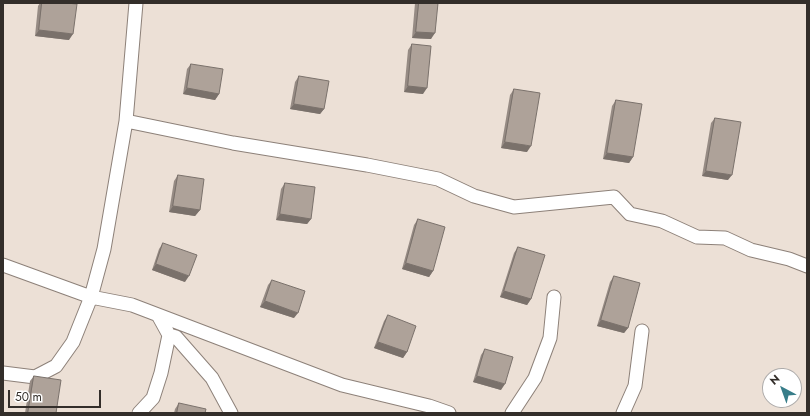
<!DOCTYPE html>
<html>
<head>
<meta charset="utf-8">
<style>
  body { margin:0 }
  #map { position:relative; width:810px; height:416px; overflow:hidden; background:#ece0d6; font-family:Jost,sans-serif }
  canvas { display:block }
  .frame { position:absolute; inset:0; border:4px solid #332e2a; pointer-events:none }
  .north { position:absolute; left:762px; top:368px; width:40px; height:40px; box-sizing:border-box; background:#fff; border:1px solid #adabaa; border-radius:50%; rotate:319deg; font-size:11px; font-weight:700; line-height:16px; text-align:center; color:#332e2a }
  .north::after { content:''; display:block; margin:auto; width:14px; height:18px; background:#377d89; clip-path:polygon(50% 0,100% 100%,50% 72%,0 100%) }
  .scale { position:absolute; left:8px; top:390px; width:93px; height:18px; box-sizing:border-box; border:2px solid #332e2a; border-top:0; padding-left:5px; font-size:12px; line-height:14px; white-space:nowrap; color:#332e2a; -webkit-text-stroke:3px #fff; paint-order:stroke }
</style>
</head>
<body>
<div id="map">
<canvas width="810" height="416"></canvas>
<div class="frame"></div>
<div class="north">N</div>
<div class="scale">50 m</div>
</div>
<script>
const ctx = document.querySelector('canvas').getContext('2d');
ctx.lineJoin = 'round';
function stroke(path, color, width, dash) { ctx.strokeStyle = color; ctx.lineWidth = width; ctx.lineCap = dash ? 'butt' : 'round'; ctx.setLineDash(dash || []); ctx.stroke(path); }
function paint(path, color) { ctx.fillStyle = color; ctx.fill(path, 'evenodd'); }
const street = new Path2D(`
  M126,121L233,143L367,165L438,179L474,196L514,207L614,197L630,214L662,221L697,237L725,238L751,250L789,259L807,266
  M3,265L91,297L132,305L342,385L429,406L449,413
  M158,315L169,335L176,337L212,378L231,413
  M3,373L35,377L56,366L73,342L91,297L104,249L126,121L136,3
  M139,413L153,398L161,373L169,335
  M512,413L535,378L550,338L554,297
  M623,413L635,386L642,331`);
const wall = new Path2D(`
  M40,3H66L69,40L35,36L38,6Z
  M415,3H438L431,39L412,38Z
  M412,44L423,94L404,92L408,50Z
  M191,64L219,94L215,100L183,94L187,69Z
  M299,76L324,109L320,114L290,109L295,82Z
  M514,89L527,152L501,148L510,95Z
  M616,100L633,157L629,163L603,159L612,106Z
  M715,118L728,180L702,176L711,123Z
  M178,175L200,210L195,216L169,212L174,181Z
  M285,183L311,219L307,224L276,220L281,189Z
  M418,219L433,271L429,277L402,269L414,225Z
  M163,243L185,282L152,270L159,249Z
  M518,247L531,299L527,305L500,297L514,253Z
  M614,276L628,328L624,333L597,326L610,282Z
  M272,280L294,318L260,307L268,285Z
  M388,315L407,352L403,358L374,348L384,321Z
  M485,349L501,390L473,382L481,355Z
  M34,376L56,413H25L30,381Z
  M179,403L205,413H174L175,409Z`);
const shadedWall = new Path2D(`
  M39,30L73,34L69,40L35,36Z
  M416,32L435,33L431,39L412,38Z
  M408,86L427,88L423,94L404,92Z
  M187,88L219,94L215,100L183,94Z
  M294,104L324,109L320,114L290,109Z
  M505,142L531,146L527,152L501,148Z
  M607,153L633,157L629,163L603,159Z
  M706,171L732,175L728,180L702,176Z
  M173,206L200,210L195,216L169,212Z
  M280,214L311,219L307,224L276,220Z
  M406,263L433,271L429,277L402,269Z
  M156,264L189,276L185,282L152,270Z
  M504,291L531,299L527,305L500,297Z
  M265,301L298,313L294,318L260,307Z
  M601,320L628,328L624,333L597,326Z
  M378,342L407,352L403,358L374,348Z
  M477,376L505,384L501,390L473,382Z`);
const building = new Path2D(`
  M42,3H66L77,4L73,34L39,30Z
  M419,3H438L435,33L416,32Z
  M412,44L431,46L427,88L408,86Z
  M191,64L223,69L219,94L187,88Z
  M299,76L329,81L324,109L294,104Z
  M514,89L540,93L531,146L505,142Z
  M616,100L642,104L633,157L607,153Z
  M715,118L741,122L732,175L706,171Z
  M178,175L204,179L200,210L173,206Z
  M285,183L315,187L311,219L280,214Z
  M418,219L445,227L433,271L406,263Z
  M163,243L197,255L189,276L156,264Z
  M518,247L545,255L531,299L504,291Z
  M614,276L640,283L628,328L601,320Z
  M272,280L305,291L298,313L265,301Z
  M388,315L416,326L407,352L378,342Z
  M485,349L513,357L505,384L477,376Z
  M34,376L61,380L56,413H28Z
  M179,403L206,409L205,413H177Z`);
stroke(street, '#8d8179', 15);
stroke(street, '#fff', 13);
paint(wall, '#968b84');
paint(shadedWall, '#7a716b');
paint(building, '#aea299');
stroke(building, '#7a716b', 1);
</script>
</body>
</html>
